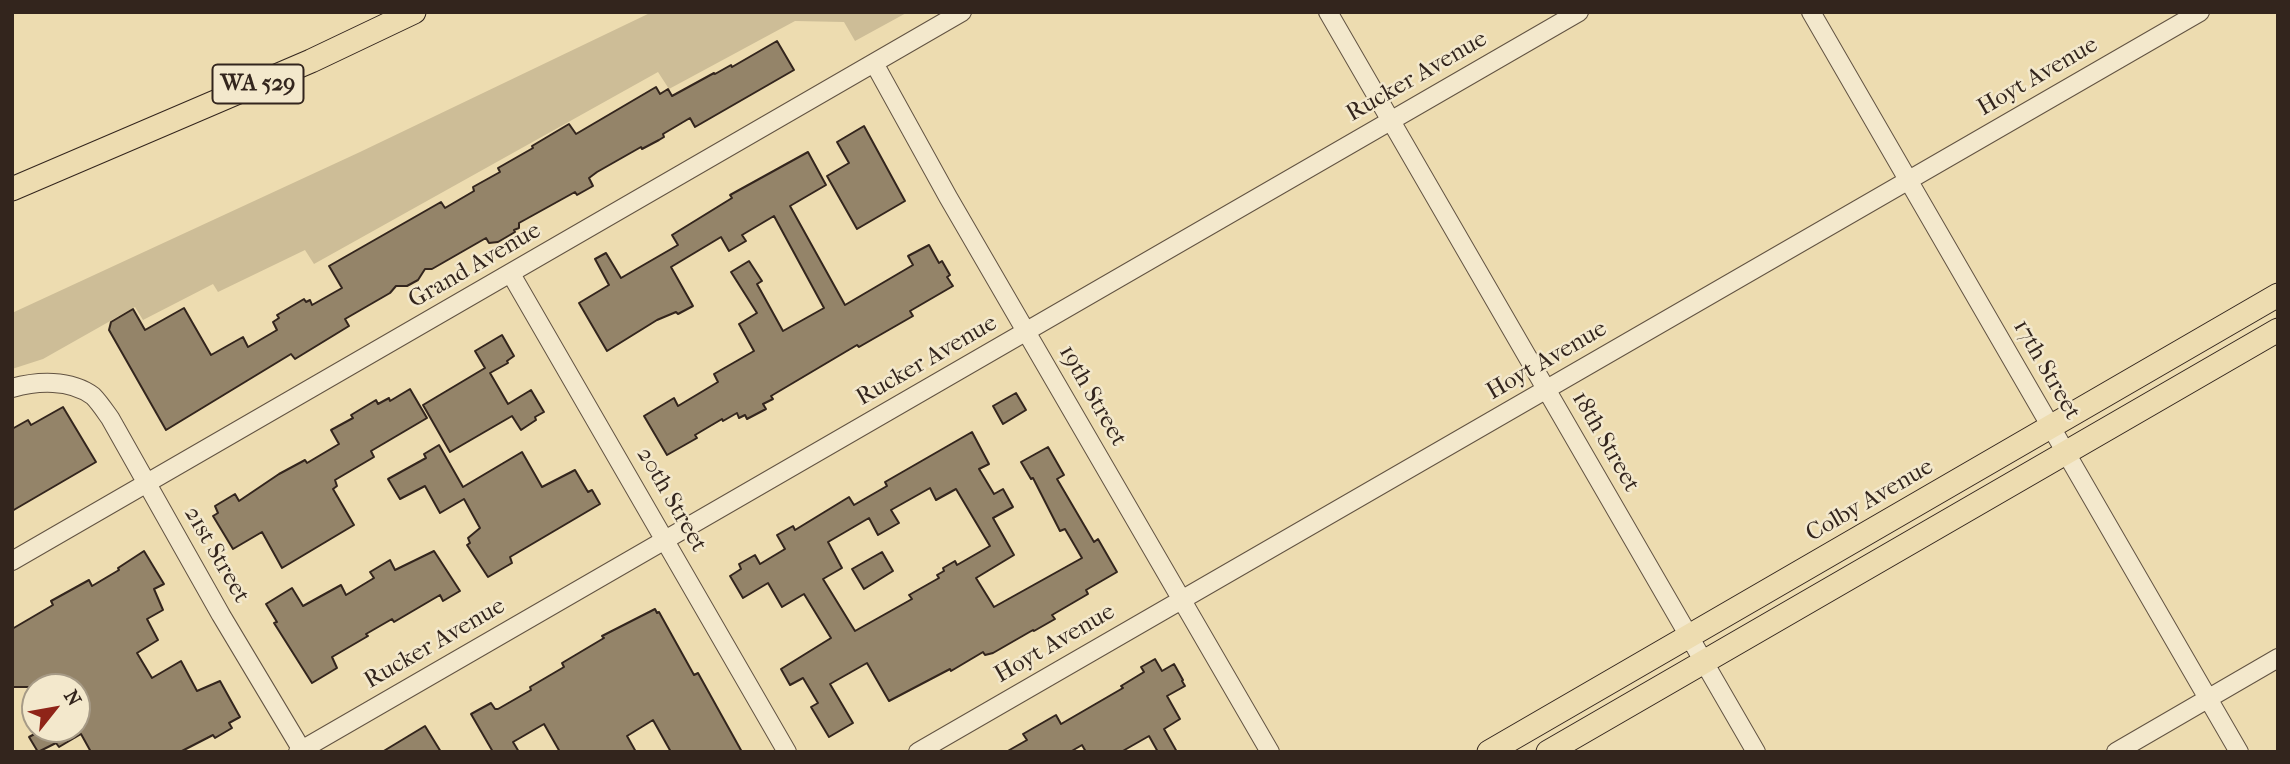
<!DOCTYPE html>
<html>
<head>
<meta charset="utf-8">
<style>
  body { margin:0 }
  #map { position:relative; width:2290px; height:764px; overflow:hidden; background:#eddcb0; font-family:"IM FELL French Canon",serif }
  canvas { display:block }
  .frame { position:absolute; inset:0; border:14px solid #33251d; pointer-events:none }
  .north { position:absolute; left:21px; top:673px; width:70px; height:70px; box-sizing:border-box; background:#f3e8cc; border:2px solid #a69a86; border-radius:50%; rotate:59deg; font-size:19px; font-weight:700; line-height:28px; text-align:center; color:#33251d }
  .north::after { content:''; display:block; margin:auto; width:24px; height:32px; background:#8f2418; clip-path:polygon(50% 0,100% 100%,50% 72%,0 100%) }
</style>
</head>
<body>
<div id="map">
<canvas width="2290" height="764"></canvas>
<div class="frame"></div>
<div class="north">N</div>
</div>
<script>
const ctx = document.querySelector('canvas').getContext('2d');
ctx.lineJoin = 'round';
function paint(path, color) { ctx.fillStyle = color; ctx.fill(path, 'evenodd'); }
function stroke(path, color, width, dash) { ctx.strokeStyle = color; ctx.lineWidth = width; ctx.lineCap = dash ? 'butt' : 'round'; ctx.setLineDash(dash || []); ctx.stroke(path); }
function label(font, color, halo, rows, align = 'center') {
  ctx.font = font + ' "IM FELL French Canon",serif'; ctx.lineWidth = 5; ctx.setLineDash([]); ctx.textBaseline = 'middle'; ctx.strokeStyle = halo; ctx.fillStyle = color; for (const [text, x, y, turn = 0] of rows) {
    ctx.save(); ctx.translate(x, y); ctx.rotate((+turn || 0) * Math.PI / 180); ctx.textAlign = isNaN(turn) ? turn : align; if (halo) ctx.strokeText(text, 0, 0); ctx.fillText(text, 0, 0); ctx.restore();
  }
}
const green = new Path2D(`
  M652,12H908L855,41L844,22L795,21L669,89L658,72L314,264L305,250L218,292L213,284L143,320L135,307L43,359L12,369V313L360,152Z`);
const building = new Path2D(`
  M777,41L794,70L695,127L690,118L663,134L664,137L659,140L642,149L641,147L597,172L589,178L593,186L577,195L575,192L519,223V228L514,230L515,232L498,242L489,243L486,238L432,269H425L418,280L407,286H396L390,293L345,319L349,326L295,359L291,354L166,430L109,330L111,322L133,309L145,330L184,308L211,355L243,337L248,347L277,330L273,322L279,318L277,315L304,299L306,302L310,300L312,305L342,288L329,266L441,202L445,208L474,191L473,187L500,172L498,168L533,148L532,146L569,124L576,134L656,87L660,94L668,89L672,96L714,73L715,74L731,65L732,67Z
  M864,126L905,201L857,229L827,176L849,163L837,142Z
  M808,152L826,185L790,206L845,305L913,265L908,256L929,245L939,263L942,261L950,275L947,277L953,286L910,311L913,316L859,347L857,345L771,396L773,399L763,404L766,409L747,419L745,415L739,418L737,413L723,421L722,419L695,435L697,438L667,455L644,416L674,398L678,406L718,382L714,374L754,351L739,324L757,313L731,272L749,261L762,281L757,284L783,331L824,308L774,216L742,235L746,241L729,251L721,237L671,267L693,306L678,314L676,312L657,320L607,351L579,303L609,285L595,259L606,253L621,278L678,245L672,235L732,198L730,195Z
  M502,335L514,356L507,361L508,363L490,373L508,404L531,390L544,412L535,417L536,420L521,430L512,416L450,452L423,405L485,368L475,351Z
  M410,389L427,418L371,451L374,457L335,480L337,486L333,489L354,525L282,568L262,532L233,549L213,516L218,513L215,506L235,494L239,501L279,474L305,460L307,463L339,444L331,430L353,418L351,415L376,400L378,404L389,398L390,401Z
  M1016,393L1026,410L1003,424L993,406Z
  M63,407L96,462L12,511V429L28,420L31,425Z
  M972,432L989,464L979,469L994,494L1003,489L1013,507L993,518L1014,555L976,578L994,607L1082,558L1065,529L1060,531L1033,478L1031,479L1021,462L1048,447L1064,475L1057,479L1094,542L1098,539L1117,572L1086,590L1088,594L1052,615L1055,619L1034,631L1033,630L993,653L985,655L983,652L951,671L950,669L889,701L867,663L830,684L853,723L829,737L811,707L818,703L803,678L790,685L781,669L831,638L804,594L782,607L768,583L743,598L730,576L741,569L739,564L755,555L760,564L785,549L777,535L793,526L795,530L849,497L854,505L887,486L885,482ZM930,488L936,500L956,489L990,546L957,565L955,561L943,568L944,571L937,575L939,578L909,595L912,599L855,631L823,579L842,568L828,542L869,518L878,535L899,523L891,510Z
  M439,445L463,487L522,452L542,487L575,470L588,492L592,490L600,504L510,557L512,563L488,577L467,545L470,543L468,538L480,528L464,499L440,513L425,486L400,499L388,479L426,458L424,454Z
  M144,551L164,584L154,589L163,610L147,619L158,640L137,653L152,678L181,661L197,691L220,681L240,717L229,723L232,728L215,738L213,735L180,752H91L81,734L59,747L56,743L38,752L29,737L44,729H78L77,687H12V629L53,605L51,601L89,580L92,586L119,570L118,568Z
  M434,551L460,591L443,601L440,595L394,622L392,619L366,634L368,636L332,657L337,668L312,683L274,623L277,622L266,604L292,588L303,606L341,585L346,595L374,578L370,572L390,560L395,570Z
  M882,552L893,571L864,589L852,569Z
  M655,609L657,613L659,612L694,675L698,673L742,752H671L653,720L627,736L636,752H560L544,724L513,742L519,752H493L471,714L491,703L495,709H498L531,690L530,687L564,667L562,663L604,638L602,636Z
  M1155,659L1162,671L1174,664L1183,680L1182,681L1185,686L1167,696L1180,719L1164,729L1177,752H1158L1149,736L1121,752H1086L1082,745L1070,752H1006L1027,740L1023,734L1056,715L1061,724L1123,688L1121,686L1144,672L1141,667Z
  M425,726L441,752H382Z`);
const minor = new Path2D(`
  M1328,12L1756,752
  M1811,12L2239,752
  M874,63L948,197L1270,752
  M511,274L787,752
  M12,388C37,381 70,379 93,396C99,402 105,411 110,418L221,615L303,752
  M12,561L962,12
  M298,752L1579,12
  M918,752L2200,12
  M2116,752L2278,658`);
const major = new Path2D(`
  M12,189L311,61L414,12
  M1489,752L2278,295
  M1548,752L2278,330`);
const shields = [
  [258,84,91]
];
const shieldNames = [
  ["WA 529",258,84]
];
const streetNames = [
  ["Rucker Avenue",1417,77,-30],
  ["Hoyt Avenue",2038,77,-30],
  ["Grand Avenue",475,266,-30],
  ["Rucker Avenue",927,361,-30],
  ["Hoyt Avenue",1547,361,-30],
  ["17th Street",2046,370,60],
  ["19th Street",1092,396,60],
  ["18th Street",1605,442,60],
  ["20th Street",671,500,60],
  ["Colby Avenue",1870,501,-30],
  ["21st Street",216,555,60],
  ["Rucker Avenue",435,644,-30],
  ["Hoyt Avenue",1055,644,-30]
];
paint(green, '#cdbd97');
paint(building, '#948469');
stroke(building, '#33251d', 2);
stroke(minor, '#625342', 20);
stroke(major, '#33251d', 25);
stroke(minor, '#f3e8cc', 18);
stroke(major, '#eddcb0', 23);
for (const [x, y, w] of shields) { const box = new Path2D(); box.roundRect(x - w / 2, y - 19.5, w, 39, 5); ctx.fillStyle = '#f3e8cc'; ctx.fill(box); stroke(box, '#33251d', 2); }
label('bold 23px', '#33251d', null, shieldNames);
label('24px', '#33251d', '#f3e8cc', streetNames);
</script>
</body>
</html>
